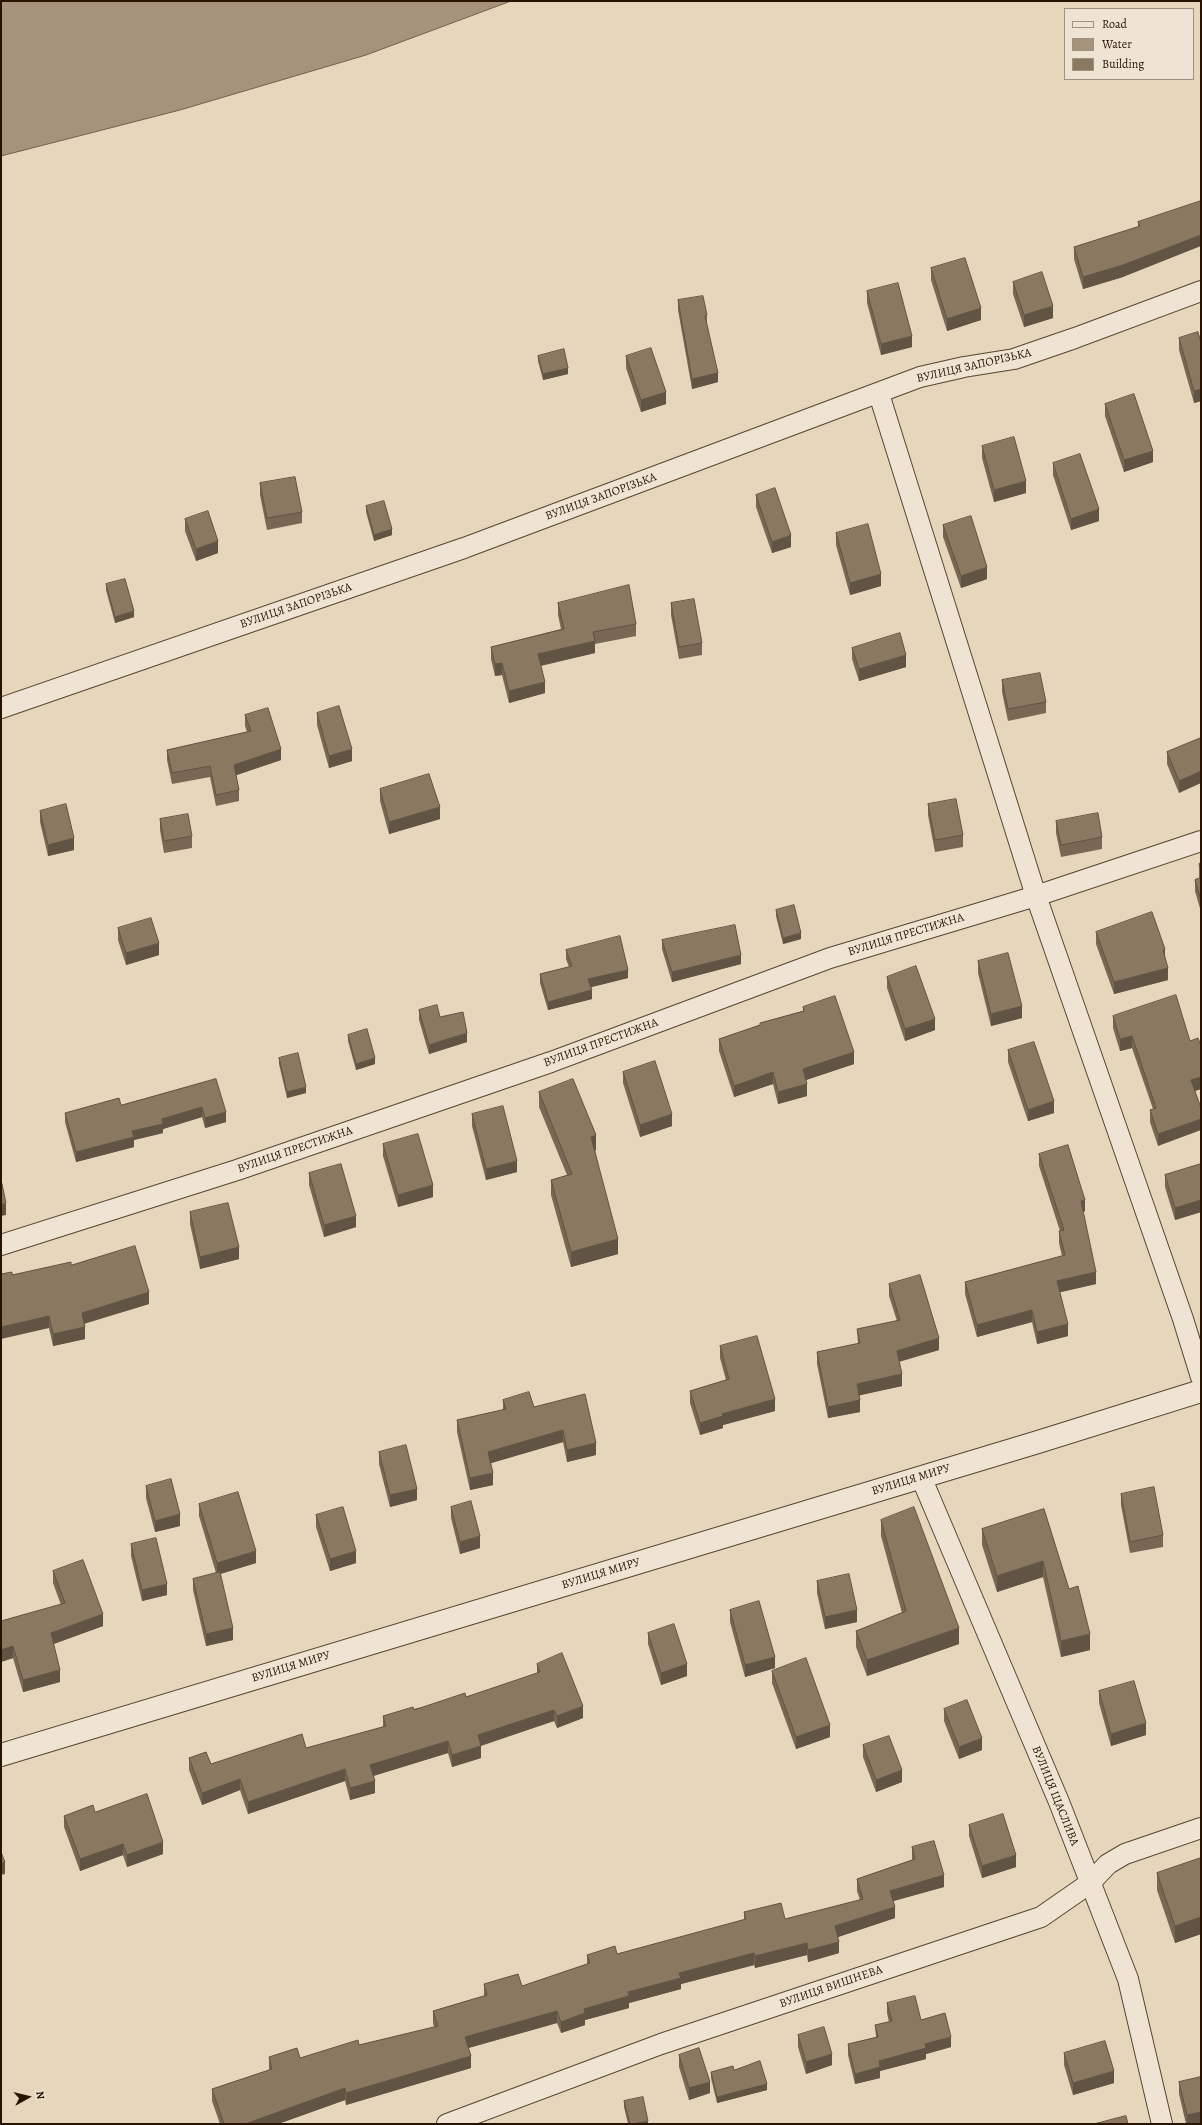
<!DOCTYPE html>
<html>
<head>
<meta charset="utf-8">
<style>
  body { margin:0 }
  #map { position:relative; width:1202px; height:2125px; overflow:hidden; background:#e6d6bb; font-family:Alegreya,serif }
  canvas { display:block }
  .frame { position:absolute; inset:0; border:2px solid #271300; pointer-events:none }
  .legend { position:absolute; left:1064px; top:8px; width:130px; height:72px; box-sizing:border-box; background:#efe4d3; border:1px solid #9f907f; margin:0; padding:5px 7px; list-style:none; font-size:12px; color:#271300 }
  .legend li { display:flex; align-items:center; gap:8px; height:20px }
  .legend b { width:20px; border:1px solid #9f907f }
  .north { position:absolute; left:8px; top:2077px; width:40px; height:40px; -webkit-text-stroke:3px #efe4d3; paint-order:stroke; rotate:82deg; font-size:11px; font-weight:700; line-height:16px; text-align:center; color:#271300 }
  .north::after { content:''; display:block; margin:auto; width:14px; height:18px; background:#271300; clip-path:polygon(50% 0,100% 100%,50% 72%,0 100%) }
</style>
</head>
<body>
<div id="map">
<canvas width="1202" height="2125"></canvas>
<div class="frame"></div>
<ul class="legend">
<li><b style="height:5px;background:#efe4d3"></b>Road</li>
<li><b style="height:11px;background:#a5947b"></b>Water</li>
<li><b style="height:11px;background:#8a7861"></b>Building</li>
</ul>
<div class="north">N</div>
</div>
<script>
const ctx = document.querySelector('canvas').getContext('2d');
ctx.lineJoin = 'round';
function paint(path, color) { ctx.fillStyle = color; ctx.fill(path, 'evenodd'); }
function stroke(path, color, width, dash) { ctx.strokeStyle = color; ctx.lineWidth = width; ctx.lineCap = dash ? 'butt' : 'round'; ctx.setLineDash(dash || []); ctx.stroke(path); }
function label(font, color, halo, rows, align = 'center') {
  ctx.font = font + ' Alegreya,serif'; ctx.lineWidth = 4; ctx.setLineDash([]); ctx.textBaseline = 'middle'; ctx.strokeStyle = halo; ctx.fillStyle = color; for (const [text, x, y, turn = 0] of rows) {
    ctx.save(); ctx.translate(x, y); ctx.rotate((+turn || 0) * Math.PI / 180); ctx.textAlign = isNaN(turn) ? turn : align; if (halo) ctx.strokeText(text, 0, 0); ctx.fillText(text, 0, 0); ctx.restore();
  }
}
const water = new Path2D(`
  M1,1H511L366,55L180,110L1,156Z`);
const minor = new Path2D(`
  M879,394L1036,896L1183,1319L1201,1377
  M1,708L464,548L920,377L964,367L1014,359L1075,338L1201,291
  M1,1245L237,1170L551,1062L830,958L1036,896L1201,841
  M921,1477L1059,1802L1128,1979L1162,2124
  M447,2124L661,2044L1041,1917L1090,1883L1108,1864L1125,1854L1201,1828`);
const tertiary = new Path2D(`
  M1,1755L1038,1442L1201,1391`);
const wall = new Path2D(`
  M1201,201L1123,277L1083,289L1074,259V247L1138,227V222Z
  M931,268L981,320L947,331L931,280Z
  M1013,282L1053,318L1024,327L1013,294Z
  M867,291L912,347L881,355L867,303Z
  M678,300L707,315V324L718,382L692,389L678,310Z
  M1179,338L1201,343V401L1194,403L1179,350Z
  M538,356L568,374L543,380L538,361Z
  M626,356L666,404L641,412L626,368Z
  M1105,404L1153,462L1124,472L1105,416Z
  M982,446L1026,493L994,502L982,458Z
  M1053,463L1099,521L1071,530L1053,475Z
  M260,483L302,512V523L267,530L260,495Z
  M756,495L791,547L772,553L756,507Z
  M366,506L392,535L374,541L366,512Z
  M185,519L218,553L196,561L185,531Z
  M943,525L987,579L961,588L943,537Z
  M836,533L881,586L850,595L836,545Z
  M106,584L134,617L115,623L106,590Z
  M558,603L636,624V636L595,644V653L541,666L545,693L509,703L502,675L495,676L491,659V647L561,629L558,615Z
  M671,603L702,643V655L679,659L671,615Z
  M852,648L906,667L859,681L852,659Z
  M1002,680L1046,702V713L1008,721L1002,692Z
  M317,713L352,761L329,768L317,725Z
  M245,715L281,760L236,775L239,790V801L216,806L210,777L172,784L167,760V750L247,732L245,726Z
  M1201,738L1179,793L1167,764V752Z
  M380,789L440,819L389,834L380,801Z
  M928,804L963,835V847L935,852L928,815Z
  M40,811L74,850L48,856L40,822Z
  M160,819L192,836V848L164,853L160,830Z
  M1056,821L1102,837V849L1061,857L1056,833Z
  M1201,863V912L1195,891V880L1199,878V864Z
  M776,910L801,939L783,944L776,916Z
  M118,928L159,955L126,965L118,940Z
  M1096,932L1165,958L1168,980L1114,994L1096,944Z
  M662,940L741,964L672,982L662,949Z
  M566,950L628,978L591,987L592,999L548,1010L540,983V974L569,967L566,959Z
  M978,961L1022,1018L991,1026L978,973Z
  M887,977L935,1030L905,1041L887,988Z
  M803,1007L854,1064L806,1080L807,1096L778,1104L773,1084L734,1097L719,1051V1039L760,1025V1023L803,1011Z
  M419,1010L440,1017L467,1042L429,1054L419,1020Z
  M1113,1016L1190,1041L1201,1046V1089L1195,1091L1158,1146L1150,1122V1110L1153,1109L1132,1048L1120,1051L1113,1028Z
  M348,1035L375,1064L356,1070L348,1041Z
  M1008,1050L1054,1113L1028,1121L1008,1062Z
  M279,1058L306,1093L287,1098L279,1064Z
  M623,1072L672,1126L640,1137L623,1083Z
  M216,1079L226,1122L205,1128L202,1117L163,1129V1133L134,1140V1147L76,1162L65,1122V1113L121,1105Z
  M539,1092L596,1150L595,1151L618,1254L571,1267L551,1195V1180L567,1175L539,1107Z
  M472,1114L517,1172L486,1180L472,1126Z
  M383,1144L433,1197L398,1207L383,1156Z
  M1039,1154L1085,1211L1083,1212L1096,1284L1060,1292L1068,1336L1037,1344L1032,1322L977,1337L965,1294V1282L1062,1256L1059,1243V1231H1060L1039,1166Z
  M1201,1164V1212L1175,1220L1165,1187V1175Z
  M309,1173L356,1227L324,1237L309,1185Z
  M190,1212L239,1259L200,1269L190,1224Z
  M71,1265L149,1304L84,1324L85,1339L53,1346L49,1328L12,1275Z
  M889,1284L939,1350L899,1362L902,1386L859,1395L860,1412L828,1418L817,1364V1352L858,1344L857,1329L897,1321L889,1296Z
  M720,1346L775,1411L723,1425V1428L700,1435L690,1403V1391L726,1380L720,1358Z
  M503,1400L534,1407L596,1455L567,1462L563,1442L491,1463L493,1485L470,1490L457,1432V1420L503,1410Z
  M379,1452L417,1500L390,1507L379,1464Z
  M146,1486L180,1526L155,1532L146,1498Z
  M1121,1494L1163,1535V1547L1130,1553L1121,1505Z
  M199,1504L256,1563L220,1574L233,1640L206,1646L193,1590V1579L216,1573L199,1516Z
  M451,1507L480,1548L460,1554L451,1518Z
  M1044,1509L1069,1589L1090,1650L1061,1657L1043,1577L997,1592L982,1545V1529Z
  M316,1515L356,1563L330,1571L316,1527Z
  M881,1520L959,1644L867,1676L856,1647V1631L902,1613L881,1536Z
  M131,1544L167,1595L142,1601L131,1556Z
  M53,1571L103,1626L53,1644L60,1682L23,1692L13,1658L1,1662V1621L61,1605L53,1583Z
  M817,1581L857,1622L825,1629L817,1593Z
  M730,1610L775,1668L745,1677L730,1622Z
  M648,1633L687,1676L661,1685L648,1644Z
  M537,1664L583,1718L557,1728L554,1721L481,1746V1758L452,1767L448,1753L373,1776L375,1793L350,1800L345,1781L248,1814L240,1790L202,1805L189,1770V1758L211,1764L306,1748L383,1727V1716L466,1697L537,1674Z
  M772,1671L830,1737L796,1749L772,1683Z
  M1099,1691L1146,1735L1111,1746L1099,1703Z
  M944,1709L982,1750L959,1759L944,1721Z
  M863,1745L902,1782L876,1792L863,1757Z
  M64,1816L163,1854L127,1867L123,1855L80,1871L64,1827Z
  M969,1825L1016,1867L982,1878L969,1836Z
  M912,1847L944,1887L893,1901L895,1918L838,1937L839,1953L808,1962L807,1955L755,1968L754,1965L681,1984V1989L629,2003V2008L585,2020V2025L561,2033L557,2023L468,2048L471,2068L346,2105L345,2100L278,2124H220L212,2101V2089L269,2070V2057L300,2058L359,2045L434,2027L433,2023V2011L484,1996V1984L522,1986L587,1964V1955L617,1954L744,1920V1912L785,1919L860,1900L857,1891V1879L912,1860Z
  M1201,1858V1934L1175,1943L1157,1890V1873Z
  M887,2003L921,2020L951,2047L926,2054V2059L880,2071V2078L855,2084L848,2055V2044L876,2037L875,2025L889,2022L887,2013Z
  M798,2035L832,2065L806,2074L798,2047Z
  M1064,2053L1114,2083L1073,2095L1064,2065Z
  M679,2055L710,2093L689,2100L679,2067Z
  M734,2070L767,2090L717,2103L711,2078V2072Z
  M1201,2077V2123L1186,2124L1179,2094V2082Z
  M624,2101L648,2124H628L624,2107Z`);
const shadedWall = new Path2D(`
  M1201,235V246L1123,277L1083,289V277Z
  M1053,306V318L1024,327V315Z
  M981,308V320L947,331V319Z
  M912,336V347L881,355V344Z
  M568,368V374L543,380V374Z
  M718,373V382L692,389V379Z
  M1201,389V401L1194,403V391Z
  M666,392V404L641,412V400Z
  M1153,451V462L1124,472V460Z
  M1026,481V493L994,502V490Z
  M1099,509V521L1071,530V519Z
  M392,529V535L374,541V535Z
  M791,535V547L772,553V542Z
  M218,541V553L196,561V549Z
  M987,567V579L961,588V576Z
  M881,574V586L850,595V583Z
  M134,611V617L115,623V617Z
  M595,641V653L538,666V654Z
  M906,655V667L859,681V669Z
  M502,663V675L495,676V664Z
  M545,682V693L509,703V691Z
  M281,749V760L234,776V765Z
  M352,749V761L329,768V756Z
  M1201,771V783L1179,793V781Z
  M440,807V819L389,834V822Z
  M74,838V850L48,856V845Z
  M801,933V939L783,944V938Z
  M159,943V955L126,965V953Z
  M1165,949V961L1163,950Z
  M741,955V964L672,982V972Z
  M1168,968V980L1114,994V982Z
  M628,970V978L588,988V979Z
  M592,990V999L548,1010V1002Z
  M1022,1006V1018L991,1026V1014Z
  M935,1019V1030L905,1041V1029Z
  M467,1033V1042L429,1054V1045Z
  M1132,1036V1048L1120,1051V1039Z
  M854,1052V1064L803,1081V1069Z
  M375,1058V1064L356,1070V1064Z
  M773,1072V1084L734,1097V1086Z
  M1201,1077V1089L1191,1092V1080Z
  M807,1084V1096L778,1104V1092Z
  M306,1087V1093L287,1098V1092Z
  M1054,1101V1113L1028,1121V1110Z
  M202,1107V1117L163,1129V1133L134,1140V1147L76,1162V1152L162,1119Z
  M226,1112V1122L205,1128V1118Z
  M672,1114V1126L640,1137V1125Z
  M1201,1119V1130L1158,1146V1134Z
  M596,1135V1150L591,1152V1137Z
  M517,1161V1172L486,1180V1169Z
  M433,1185V1197L398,1207V1195Z
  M1085,1200V1211L1081,1213V1201Z
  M1201,1200V1212L1175,1220V1208Z
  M6,1203V1215L1,1216V1205Z
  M356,1216V1227L324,1237V1225Z
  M618,1239V1254L571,1267V1252Z
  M239,1247V1259L200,1269V1257Z
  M1096,1272V1284L1057,1293V1281Z
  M149,1292V1304L82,1324V1313Z
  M1032,1310V1322L977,1337V1325Z
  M49,1316V1328L1,1339V1327Z
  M1068,1324V1336L1037,1344V1332Z
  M85,1327V1339L53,1346V1334Z
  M939,1338V1350L897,1362V1351Z
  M902,1374V1386L857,1396V1384Z
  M775,1399V1411L723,1425V1428L700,1435V1423L722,1414Z
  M860,1400V1412L828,1418V1407Z
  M563,1430V1442L488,1464V1452Z
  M596,1443V1455L567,1462V1450Z
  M493,1473V1485L470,1490V1478Z
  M417,1489V1500L390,1507V1495Z
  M180,1514V1526L155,1532V1521Z
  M480,1536V1548L460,1554V1542Z
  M256,1551V1563L217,1575V1563Z
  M356,1551V1563L330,1571V1559Z
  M1043,1561V1577L997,1592V1576Z
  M167,1584V1595L142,1601V1590Z
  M857,1610V1622L825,1629V1617Z
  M103,1614V1626L51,1645V1633Z
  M233,1628V1640L206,1646V1634Z
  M959,1628V1644L867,1676V1660Z
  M1090,1634V1650L1061,1657V1641Z
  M13,1646V1658L1,1662V1650Z
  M775,1657V1668L745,1677V1665Z
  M687,1664V1676L661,1685V1673Z
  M60,1670V1682L23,1692V1680Z
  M583,1706V1718L557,1728V1716Z
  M554,1710V1721L479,1746H481V1758L452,1767V1755L478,1735Z
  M1146,1723V1735L1111,1746V1734Z
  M830,1725V1737L796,1749V1737Z
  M982,1738V1750L959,1759V1747Z
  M448,1741V1753L370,1777V1765Z
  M345,1769V1781L248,1814V1802Z
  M902,1770V1782L876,1792V1780Z
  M240,1779V1790L202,1805V1793Z
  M375,1781V1793L350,1800V1788Z
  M163,1842V1854L127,1867V1855Z
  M123,1844V1855L80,1871V1859Z
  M1016,1855V1867L982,1878V1866Z
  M5,1862V1874L1,1875V1863Z
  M944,1875V1887L890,1902V1891Z
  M895,1907V1918L835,1938V1926Z
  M1201,1917V1934L1175,1943V1926Z
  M839,1942V1953L808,1962V1950Z
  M807,1943V1955L755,1968V1956Z
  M754,1953V1965L681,1984V1989L629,2003V2008L585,2020V2025L561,2033V2022L584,2009L679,1973Z
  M557,2011V2023L465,2049V2037Z
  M1,2026H2V2049H1Z
  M951,2037V2047L926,2054V2059L880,2071V2078L855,2084V2074L879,2061L925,2044Z
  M832,2054V2065L806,2074V2062Z
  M471,2056V2068L346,2105V2093Z
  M1114,2071V2083L1073,2095V2083Z
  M710,2082V2093L689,2100V2088Z
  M767,2084V2090L717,2103V2097Z
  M345,2088V2100L278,2124H245Z
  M1201,2112V2123L1187,2124V2115Z
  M648,2121V2124H634Z`);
const building = new Path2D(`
  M1201,201V235L1123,265L1083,277L1074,247L1140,226L1138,222Z
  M965,258L981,308L947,319L931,268Z
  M1042,272L1053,306L1024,315L1013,282Z
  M898,283L912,336L881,344L867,291Z
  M703,296L707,315L705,316L718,373L692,379L678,300Z
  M1198,332L1201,343V389L1194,391L1179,338Z
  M651,348L666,392L641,400L626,356Z
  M564,349L568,368L543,374L538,356Z
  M1134,394L1153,451L1124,460L1105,404Z
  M1014,437L1026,481L994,490L982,446Z
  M1080,454L1099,509L1071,519L1053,463Z
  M295,477L302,512L267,518L260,483Z
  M775,488L791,535L772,542L756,495Z
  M384,501L392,529L374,535L366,506Z
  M208,511L218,541L196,549L185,519Z
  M971,516L987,567L961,576L943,525Z
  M868,524L881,574L850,583L836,533Z
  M125,579L134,611L115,617L106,584Z
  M629,585L636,624L593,632L595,641L538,654L545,682L509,691L502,663L495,664L491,647L564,629L558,603Z
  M694,599L702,643L679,647L671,603Z
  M900,633L906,655L859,669L852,648Z
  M1040,673L1046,702L1008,709L1002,680Z
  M339,706L352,749L329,756L317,713Z
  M268,708L281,749L234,765L239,790L216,795L210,766L172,773L167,750L251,731L245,715Z
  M1201,738V771L1179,781L1167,752Z
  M429,774L440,807L389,822L380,789Z
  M956,799L963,835L935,840L928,804Z
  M66,804L74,838L48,845L40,811Z
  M1098,813L1102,837L1061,845L1056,821Z
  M188,814L192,836L164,841L160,819Z
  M1201,863V872L1199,864Z
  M1201,878V900L1195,880Z
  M794,905L801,933L783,938L776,910Z
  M1152,912L1165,949L1163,950L1168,968L1114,982L1096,932Z
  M151,918L159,943L126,953L118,928Z
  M735,925L741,955L672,972L662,940Z
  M620,936L628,970L588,979L592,990L548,1002L540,974L572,966L566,950Z
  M1008,953L1022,1006L991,1014L978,961Z
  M916,966L935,1019L905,1029L887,977Z
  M1176,995L1190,1041L1198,1038L1201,1046V1077L1191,1080L1201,1108V1119L1158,1134L1150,1110L1156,1108L1132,1036L1120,1039L1113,1016Z
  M835,996L854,1052L803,1069L807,1084L778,1092L773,1072L734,1086L719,1039L760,1025V1023L804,1011L803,1007Z
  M437,1005L440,1017L463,1012L467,1033L429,1045L419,1010Z
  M367,1029L375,1058L356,1064L348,1035Z
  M1034,1042L1054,1101L1028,1110L1008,1050Z
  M298,1053L306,1087L287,1092L279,1058Z
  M655,1061L672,1114L640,1125L623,1072Z
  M216,1079L226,1112L205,1118L202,1107L162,1119L163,1124L132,1131L134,1137L76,1152L65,1113L119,1098L121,1105Z
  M573,1079L596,1135L591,1137L618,1239L571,1252L551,1180L572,1174L539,1092Z
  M503,1106L517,1161L486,1169L472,1114Z
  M418,1134L433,1185L398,1195L383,1144Z
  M1068,1145L1085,1200L1081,1201L1096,1272L1057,1281L1068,1324L1037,1332L1032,1310L977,1325L965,1282L1065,1255L1059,1231L1064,1230L1039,1154Z
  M341,1164L356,1216L324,1225L309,1173Z
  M1201,1164V1200L1175,1208L1165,1175Z
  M2,1184L6,1203L1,1205V1185Z
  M228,1203L239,1247L200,1257L190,1212Z
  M135,1246L149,1292L82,1313L85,1327L53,1334L49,1316L1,1327V1274L12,1272V1275L71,1262V1265Z
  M920,1275L939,1338L897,1351L902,1374L857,1384L860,1400L828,1407L817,1352L860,1343L857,1329L900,1320L889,1284Z
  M757,1336L775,1399L722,1414L723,1416L700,1423L690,1391L729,1379L720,1346Z
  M529,1392L534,1407L585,1394L596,1443L567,1450L563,1430L488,1452L493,1473L470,1478L457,1420L506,1409L503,1400Z
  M406,1445L417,1489L390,1495L379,1452Z
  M171,1479L180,1514L155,1521L146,1486Z
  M1154,1487L1163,1535L1130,1542L1121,1494Z
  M238,1492L256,1551L217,1563L199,1504Z
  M471,1501L480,1536L460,1542L451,1507Z
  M343,1507L356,1551L330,1559L316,1515Z
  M914,1507L959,1628L867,1660L856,1631L906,1611L881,1520Z
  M1044,1509L1069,1589L1078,1586L1090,1634L1061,1641L1043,1561L997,1576L982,1529Z
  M156,1538L167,1584L142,1590L131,1544Z
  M83,1560L103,1614L51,1633L60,1670L23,1680L13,1646L1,1650V1621L65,1603L53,1571Z
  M220,1572L233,1628L206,1634L193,1579Z
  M849,1574L857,1610L825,1617L817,1581Z
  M759,1601L775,1657L745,1665L730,1610Z
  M674,1624L687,1664L661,1673L648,1633Z
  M562,1653L583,1706L557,1716L554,1710L478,1735L481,1746L452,1755L448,1741L370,1765L375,1781L350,1788L345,1769L248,1802L240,1779L202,1793L189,1758L206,1752L211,1764L302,1734L306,1748L386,1726L383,1716L413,1707L414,1710L465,1693L466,1697L540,1672L537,1664Z
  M806,1658L830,1725L796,1737L772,1671Z
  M1134,1681L1146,1723L1111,1734L1099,1691Z
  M967,1700L982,1738L959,1747L944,1709Z
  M889,1736L902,1770L876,1780L863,1745Z
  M147,1794L163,1842L127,1855L123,1844L80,1859L64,1816L93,1805L95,1812Z
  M1003,1814L1016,1855L982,1866L969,1825Z
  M934,1841L944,1875L890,1891L895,1907L835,1926L839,1942L808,1950L807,1943L755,1956L754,1953L679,1973L681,1978L628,1992L629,1996L584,2009L585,2013L561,2022L557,2011L465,2037L471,2056L346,2093L345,2088L245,2124H224L212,2089L272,2069L269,2057L297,2048L300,2058L358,2040L359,2045L438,2026L433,2011L487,1995L484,1984L518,1974L522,1986L590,1963L587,1955L615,1946L617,1954L746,1919L744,1912L781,1903L785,1919L863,1899L857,1879L915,1859L912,1847Z
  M1,1852L5,1862L1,1863Z
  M1201,1858V1917L1175,1926L1157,1873Z
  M915,1996L921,2020L945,2013L951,2037L925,2044L926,2048L879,2061L880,2067L855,2074L848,2044L878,2037L875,2025L892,2021L887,2003Z
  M824,2027L832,2054L806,2062L798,2035Z
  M1105,2041L1114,2071L1073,2083L1064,2053Z
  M699,2048L710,2082L689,2088L679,2055Z
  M760,2061L767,2084L717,2097L711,2072L733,2066L734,2070Z
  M1201,2077V2112L1187,2115L1179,2082Z
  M643,2097L648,2121L634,2124H630L624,2101Z
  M1126,2116L1128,2124H1094Z`);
const streetNames = [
  ["ВУЛИЦЯ ЗАПОРІЗЬКА",974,366,-13],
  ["ВУЛИЦЯ ЗАПОРІЗЬКА",601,497,-20],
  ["ВУЛИЦЯ ЗАПОРІЗЬКА",296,606,-19],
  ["ВУЛИЦЯ ПРЕСТИЖНА",906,935,-17],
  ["ВУЛИЦЯ ПРЕСТИЖНА",601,1043,-20],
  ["ВУЛИЦЯ ПРЕСТИЖНА",295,1150,-19],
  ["ВУЛИЦЯ МИРУ",911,1480,-17],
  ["ВУЛИЦЯ МИРУ",601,1574,-17],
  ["ВУЛИЦЯ МИРУ",291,1667,-17],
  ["ВУЛИЦЯ ЩАСЛИВА",1055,1796,68],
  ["ВУЛИЦЯ ВИШНЕВА",831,1987,-19]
];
paint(water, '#a5947b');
stroke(water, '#73604a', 1);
stroke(minor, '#57442f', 22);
stroke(tertiary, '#57442f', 24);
stroke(minor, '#efe4d3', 20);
stroke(tertiary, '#efe4d3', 22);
paint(wall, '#776753');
paint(shadedWall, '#615444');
paint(building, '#8a7861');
stroke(building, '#615444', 1);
label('12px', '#271300', '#efe4d3', streetNames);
</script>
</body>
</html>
